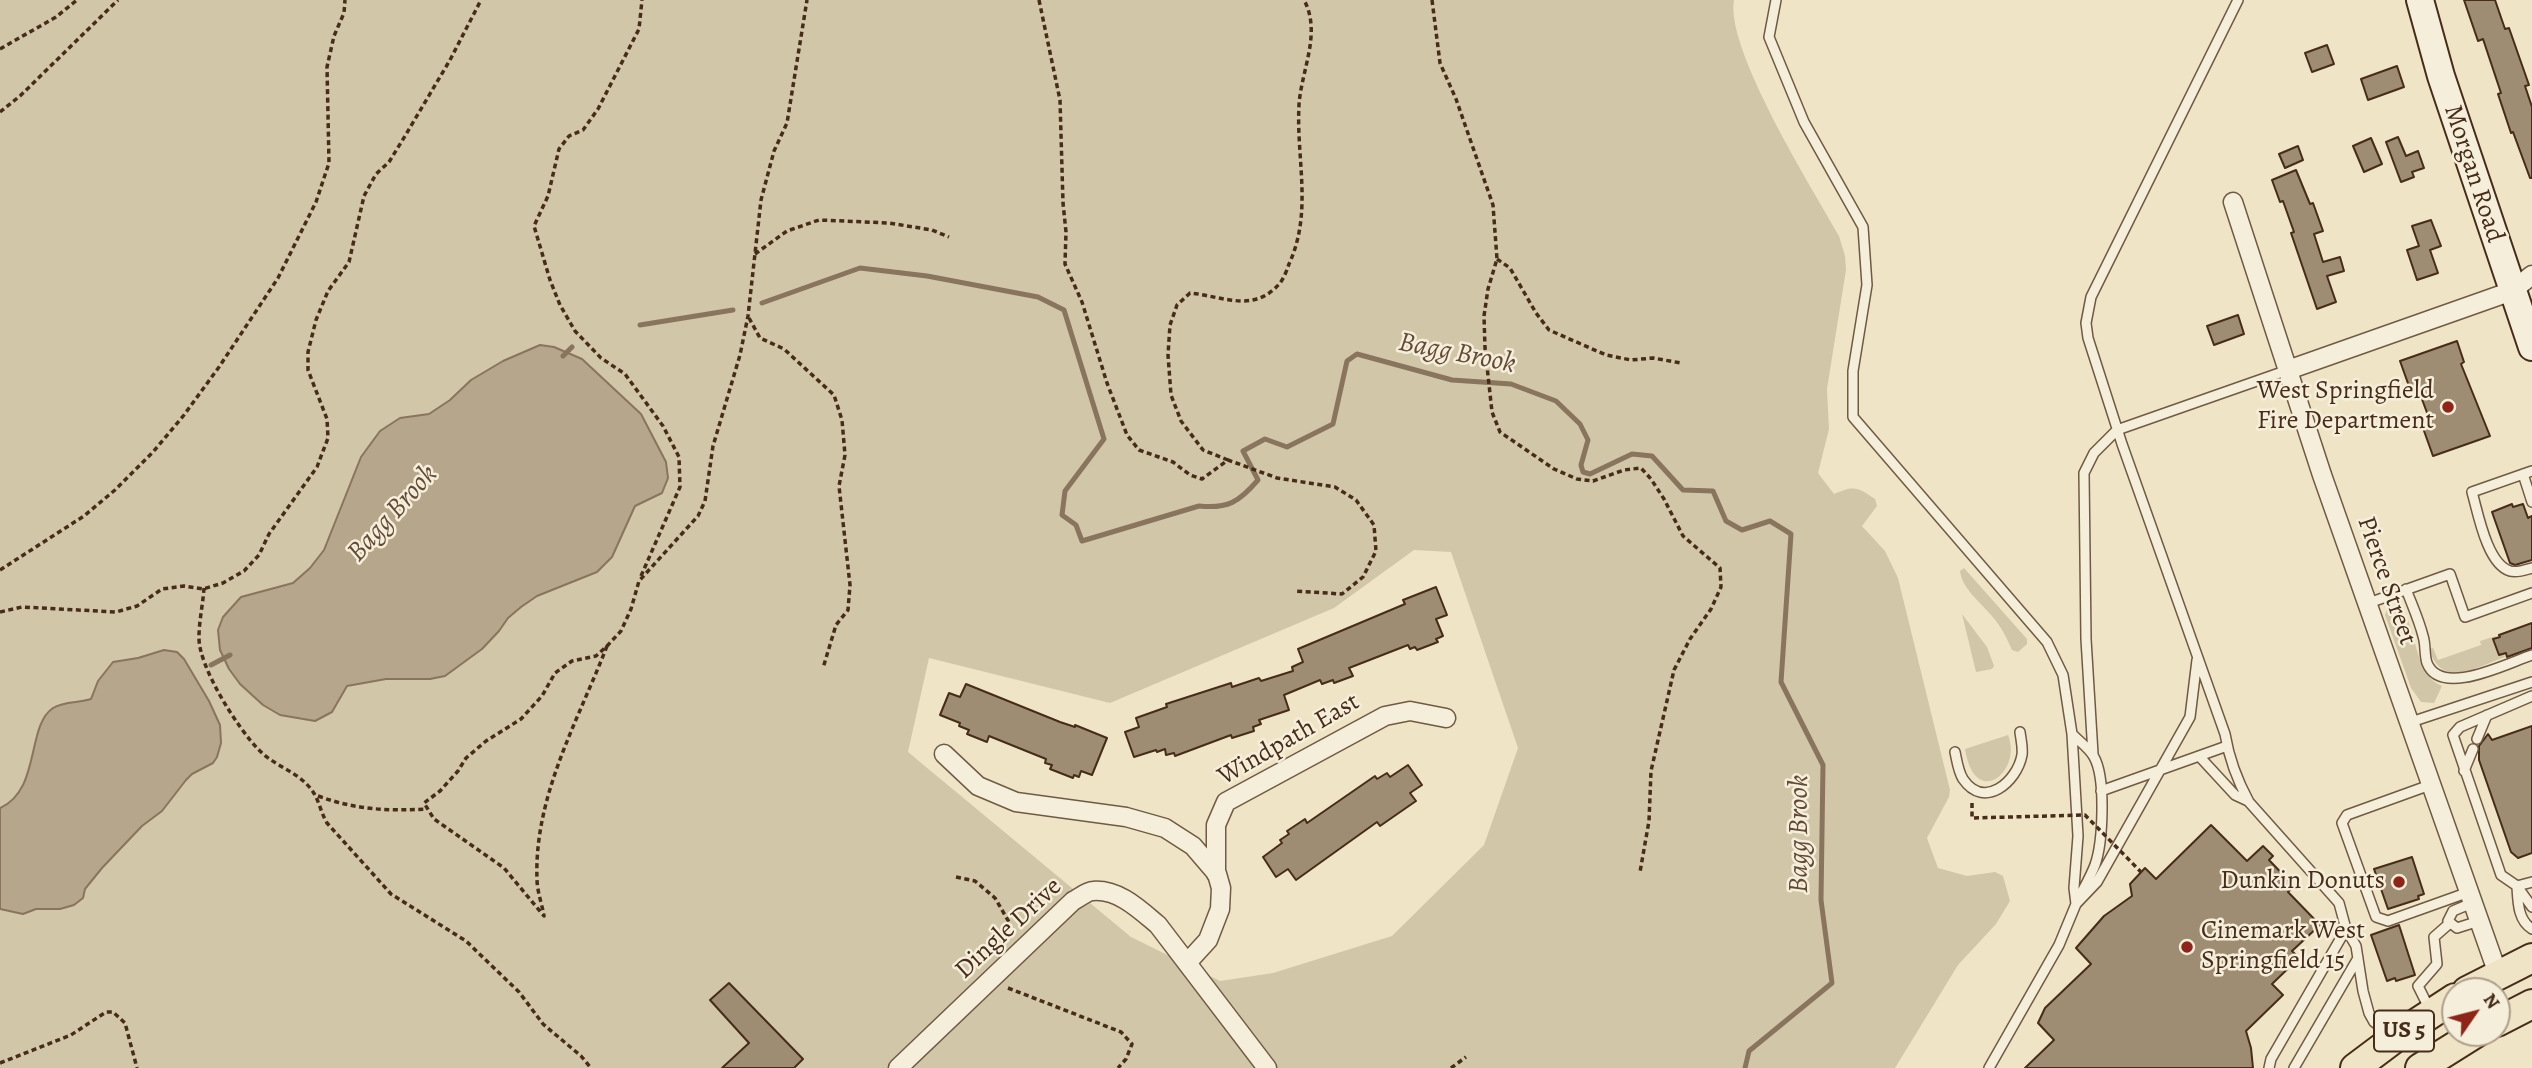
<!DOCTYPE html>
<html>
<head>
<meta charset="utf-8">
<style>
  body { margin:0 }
  #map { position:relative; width:2532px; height:1068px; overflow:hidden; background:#efe5c6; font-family:Alegreya,serif }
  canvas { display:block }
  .north { position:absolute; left:2441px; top:977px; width:70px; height:70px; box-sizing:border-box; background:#f5eeda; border:2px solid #afa08d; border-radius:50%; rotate:55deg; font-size:19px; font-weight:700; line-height:28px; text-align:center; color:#462c19 }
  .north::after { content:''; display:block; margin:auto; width:24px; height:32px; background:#8f2418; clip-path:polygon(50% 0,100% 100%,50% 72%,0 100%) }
</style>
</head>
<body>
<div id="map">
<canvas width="2532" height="1068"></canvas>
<div class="north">N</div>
</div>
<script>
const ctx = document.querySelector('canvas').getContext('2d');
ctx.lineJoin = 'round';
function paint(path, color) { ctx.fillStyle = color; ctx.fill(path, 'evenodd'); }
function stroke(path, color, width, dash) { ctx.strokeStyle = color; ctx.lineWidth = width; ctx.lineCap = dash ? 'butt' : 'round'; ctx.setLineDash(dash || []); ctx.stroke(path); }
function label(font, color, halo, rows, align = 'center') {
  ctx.font = font + ' Alegreya,serif'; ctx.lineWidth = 5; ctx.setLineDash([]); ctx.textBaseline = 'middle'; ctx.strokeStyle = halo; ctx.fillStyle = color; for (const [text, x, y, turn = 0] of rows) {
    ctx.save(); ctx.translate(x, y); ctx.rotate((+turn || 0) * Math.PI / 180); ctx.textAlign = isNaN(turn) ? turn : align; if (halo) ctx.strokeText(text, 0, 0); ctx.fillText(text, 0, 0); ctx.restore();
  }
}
const green = new Path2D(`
  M0,0H1734C1725,49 1812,188 1839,236L1845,256L1846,270L1827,389L1829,429L1818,473L1834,494C1854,485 1858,487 1875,499L1877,506L1862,526L1885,551L1898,578L1950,790L1949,797L1927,838L1938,868L1967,876L1995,872L2003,876L2010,901L1996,924L1958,965L1895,1068H0ZM1414,550L1451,552L1518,748L1484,845L1392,936L1273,973L1220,981L1131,937L908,752L929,658L1110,703L1334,608Z
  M1964,568L2027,639V644L2018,652L2012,650C2007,639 2003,630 1996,621C1985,606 1962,590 1960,571Z
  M2395,606C2420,616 2409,672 2442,686L2434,703L2421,702L2411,688L2385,615L2387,609Z
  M1962,614L1987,647L1994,666L1992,669L1976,672Z
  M2496,636L2493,639L2499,655L2504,654L2505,657C2476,667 2442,690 2429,649L2433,648L2438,660L2481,645L2480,641Z
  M2008,735C2023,771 1975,811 1965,749Z`);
const water = new Path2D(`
  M540,345L554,347L582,359L641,414L666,462L668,478L662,493L635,506L612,557L597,572L537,596L521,607L508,618L499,631L482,649L445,676L430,679H386L347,686L332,712L315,721L280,715L263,705L240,684L229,669L220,650L218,630L223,617L241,597L293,583L310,568L324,550L361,457L380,431L400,418L429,414L450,400L471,380L503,361Z
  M164,650L177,652L184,659L209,701L220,725L221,743L217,757L213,763L192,774L186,780L162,811L142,826L102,868L85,889L83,898L74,905L60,909H36L23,914L0,909V808C41,790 26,726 53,708C64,701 79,703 91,699L98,681L113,662L138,658Z`);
const stream = new Path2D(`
  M762,303L860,268L927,276L1038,297L1064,310L1104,439L1065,491L1062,515L1076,525L1082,541L1199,506C1228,509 1239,502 1258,480L1243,451L1265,439L1287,447L1333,424L1347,361L1357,354L1452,380L1511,384L1556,401L1580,424L1588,440L1581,465L1583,472L1590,474L1632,454L1652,456L1683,490L1713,491L1726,521L1742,530L1770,521L1791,534L1781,682L1823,765L1821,900L1832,983L1749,1051L1745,1068
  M640,325L733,310
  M563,356L572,347
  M211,665L230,655`);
const building = new Path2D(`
  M2464,0H2495L2505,29L2509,28L2529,85L2525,86L2532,107V178H2530L2513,132L2511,133L2498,94L2501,93L2483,39L2478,41Z
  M2327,45L2334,64L2312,72L2305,53Z
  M2397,66L2404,87L2368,100L2361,79Z
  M2398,137L2406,156L2418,151L2424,168L2412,172L2414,177L2401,182L2386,142Z
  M2371,138L2382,164L2364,172L2353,146Z
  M2298,146L2303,160L2285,168L2279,154Z
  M2296,170L2310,204L2313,203L2323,231L2314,234L2323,262L2340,257L2344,271L2327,276L2336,302L2317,309L2291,233L2294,232L2283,201L2280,202L2272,180Z
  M2431,220L2441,246L2430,250L2438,273L2417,280L2407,250L2419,246L2412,226Z
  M2238,315L2244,334L2214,345L2207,326Z
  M2457,341L2464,362L2461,364L2490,436L2433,456L2423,428L2432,426L2417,386L2410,389L2400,361Z
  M2512,504L2513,507L2523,504L2528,518L2532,516V560L2515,565L2510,563L2492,512Z
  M1436,587L1447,615L1436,619L1443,636L1436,639L1438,642L1417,650L1415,647L1410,649L1408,645L1349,668L1353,676L1334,683L1333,680L1322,684L1320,680L1284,695L1289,710L1259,720L1261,724L1253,727L1254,731L1232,738L1231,735L1175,756L1174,753L1166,755L1165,749L1157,752L1156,750L1134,757L1125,732L1139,727L1136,718L1167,707L1166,704L1231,683L1232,687L1259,678L1261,681L1293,671L1292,667L1303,662L1298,649L1405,604L1403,600Z
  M2532,623V648L2507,657L2506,653L2499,655L2493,639L2500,637L2499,635Z
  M966,684L1060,722L1075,727V725L1107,738L1092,775L1081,771L1079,777L1074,775L1073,778L1050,769L1052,765L1045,763L1046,759L989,736L987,742L967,734L969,730L959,726L960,723L940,715L949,693L960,697Z
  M2532,726V853L2518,858L2511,852L2479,760V746L2488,734L2492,740Z
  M1408,765L1422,785L1410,793L1416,801L1380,826L1377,822L1296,880L1288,869L1276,877L1263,857L1282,843L1280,840L1289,834L1287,831L1305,819L1307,823L1375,776L1377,779L1387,773L1390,777Z
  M2211,825L2247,861L2263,846L2273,856L2269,860L2294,886L2288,892L2320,925L2292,951L2299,958L2272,984L2283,995L2246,1031L2251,1048L2253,1068H2025L2054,1040L2038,1023L2045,1008L2091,964L2076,948L2104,916L2132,896L2130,884L2145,868L2156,879Z
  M2412,857L2424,894L2418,896L2419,899L2388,909L2374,869Z
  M2399,925L2415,975L2396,981L2395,978L2387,981L2371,935Z
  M729,983L803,1059L794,1068H722L749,1043L710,1000Z`);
const path = new Path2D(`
  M1039,0L1060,100L1063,203L1066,232L1065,264L1082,302L1107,383L1127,435L1139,450L1173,462L1190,475L1202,479L1228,460L1277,478L1335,487L1356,500L1374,525L1376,551L1363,577L1342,594L1294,591
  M1432,0L1440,63L1456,99L1493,205L1497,259L1488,289L1484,316L1485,348L1492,412L1500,432L1554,469L1577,479L1593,481L1624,470L1641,468L1651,479L1664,499L1683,536L1720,568L1721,587L1711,609L1690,639L1674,670L1651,771L1649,821L1640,872
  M0,49L56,17L77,0
  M0,112L20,96L118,0
  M755,254L787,231L819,220L889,223L932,230L949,237
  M1497,259L1510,268L1536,313L1549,330L1606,355L1631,360L1653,358L1681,363
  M749,318L760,338L784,349L834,395L842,420L845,455L839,486L850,585L848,610L836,625L823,668
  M1228,460L1203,450L1181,421L1171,395L1168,355L1170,325L1177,305L1190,293C1222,296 1254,314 1280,283C1284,278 1287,270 1289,264C1313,212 1296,159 1299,105C1301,71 1322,33 1304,0
  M0,570L84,516L115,490L153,452L184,415L219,367L278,278L316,202L329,163L327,67L334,36L344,13L345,0
  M641,576L680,487L679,457L663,426L625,374L601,358L575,331L560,305L550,280L534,226L548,196L559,149L569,136L583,130L598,109L639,29L642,0
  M204,588C203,604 199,621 199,637C198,666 238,729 259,750C274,766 297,771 311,789C319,799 320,811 327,823L391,894L466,941L519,992L543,1024L581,1056L591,1068
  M0,612L22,607L116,612L137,606L162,589L184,586L203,589L223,583L244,571L259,555L269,534L317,467L328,438L327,419L308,370V352L316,320L328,291L349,262L364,196L376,174L389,162L405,136L450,60L481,0
  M607,646C578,721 534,796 537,879C537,891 542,904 544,916L504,868L434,819L424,803L440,791L458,771L466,758L486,741L521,719L542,696L555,673L572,661L596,656L607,646L621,631L631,609L639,581L698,516L705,501L713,446L740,355L748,316L761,200L774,151L787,123L807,0
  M318,796C357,810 386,811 427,809
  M956,877L975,881L995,898L1009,922L1006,941
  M1008,988L1121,1032L1132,1044L1126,1059L1118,1068
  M0,1063L71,1035L106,1012H113L125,1023L137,1068
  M1451,1068L1466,1057`);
const service = new Path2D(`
  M1776,0L1769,37L1804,122L1863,227L1867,285L1853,371V417L2047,642L2063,675L2072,734L2078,836L2074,888L2076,904C2082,891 2090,878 2095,865C2103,842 2106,778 2094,757C2090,749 2079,741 2072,734
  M2238,0L2091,297L2086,323L2088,338L2122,444L2225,734C2229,758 2237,780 2249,802L2339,903L2346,929L2356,946L2363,991L2369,1013L2374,1022L2391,1035
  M2532,471L2472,492C2478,513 2487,564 2510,571C2517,573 2525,570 2532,568
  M2523,474L2532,502
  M2406,589C2412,605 2419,620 2423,636C2426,645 2424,654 2427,663C2441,698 2507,663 2532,655
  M2366,604L2450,574L2465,617L2532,593
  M2532,696L2460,727L2453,735L2501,875L2517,886L2532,907
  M2408,723L2532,682
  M2477,739L2487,715
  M1955,752C1957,761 1958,771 1963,779C1984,810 2017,782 2022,755C2023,747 2021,740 2020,732
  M2093,754L2086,639L2084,473L2094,453L2117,430L2288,370
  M2199,756L2235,795L2248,801
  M2464,771L2473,749
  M2430,785L2347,815L2342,823L2376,917L2388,921L2469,892
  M2101,791L2227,746
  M2517,886L2532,882
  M2517,887C2518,903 2518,920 2532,929
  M2472,903L2453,911L2448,921L2457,928L2479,921
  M2431,1012L2418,986L2437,964L2434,937L2450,923
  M1989,1068L2059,945L2076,904L2097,882L2190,717L2197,660
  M2269,1068L2271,1059L2346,929
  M2294,1068L2358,958`);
const minor = new Path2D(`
  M2233,202L2322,475L2498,974
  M2288,370L2512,291L2532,275
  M944,754L978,786L1016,802L1126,817L1165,828L1193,846L1217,874L1221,888L1220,909L1208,940L1187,963
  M1216,874V825L1226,802L1385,716L1410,711L1446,718
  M898,1068L1073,901C1079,898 1087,891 1093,891C1119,889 1140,910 1158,925L1267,1068`);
const secondary = new Path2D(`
  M2420,0L2441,76L2532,347`);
const primary = new Path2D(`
  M2467,991L2532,958
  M2497,1022L2532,1004
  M2355,1068L2403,1032L2455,998
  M2420,1068L2476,1033`);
const pathBridge = new Path2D(`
  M1972,803V818L2085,815L2141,872`);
const markers = [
  [2448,407,7,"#8f2418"],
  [2399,882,7,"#8f2418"],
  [2187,947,7,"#8f2418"]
];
const shields = [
  [2404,1031,60]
];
const shieldNames = [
  ["US 5",2404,1031]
];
const streetNames = [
  ["Morgan Road",2473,174,72],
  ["Pierce Street",2386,581,71],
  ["Windpath East",1289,740,-30],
  ["Dingle Drive",1009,929,-43]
];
const poiNames = [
  ["West Springfield",2434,392],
  ["Fire Department",2434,422],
  ["Dunkin Donuts",2385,882],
  ["Cinemark West",2201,932,"left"],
  ["Springfield 15",2201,962,"left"]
];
const waterNames = [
  ["Bagg Brook",1457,354,11],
  ["Bagg Brook",393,514,-48],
  ["Bagg Brook",1800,834,-90]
];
paint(green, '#d2c6a9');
paint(water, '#b6a68b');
stroke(water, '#89755d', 2);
stroke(stream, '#89755d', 5);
paint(building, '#9e8c73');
stroke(building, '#462c19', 2);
stroke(service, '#705a44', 12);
stroke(minor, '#705a44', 21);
stroke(secondary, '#462c19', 30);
stroke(primary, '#462c19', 32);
stroke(path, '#462c19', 3.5, [5, 3.5]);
stroke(service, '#f5eeda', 9);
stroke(minor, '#f5eeda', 18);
stroke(secondary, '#f5eeda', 26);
stroke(primary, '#efe5c6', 28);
stroke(pathBridge, '#462c19', 3.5, [5, 3.5]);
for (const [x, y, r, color] of markers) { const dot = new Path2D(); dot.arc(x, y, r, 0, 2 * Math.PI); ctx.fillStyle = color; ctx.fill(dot); stroke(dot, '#f5eeda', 2.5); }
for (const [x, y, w] of shields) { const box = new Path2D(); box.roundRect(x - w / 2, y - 20.5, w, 41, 5); ctx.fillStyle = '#f5eeda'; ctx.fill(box); stroke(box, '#462c19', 2); }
label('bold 24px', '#462c19', null, shieldNames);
label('26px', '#462c19', '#f5eeda', streetNames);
label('26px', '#462c19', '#f5eeda', poiNames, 'right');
label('italic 28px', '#624a36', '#f5eeda', waterNames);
</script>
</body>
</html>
